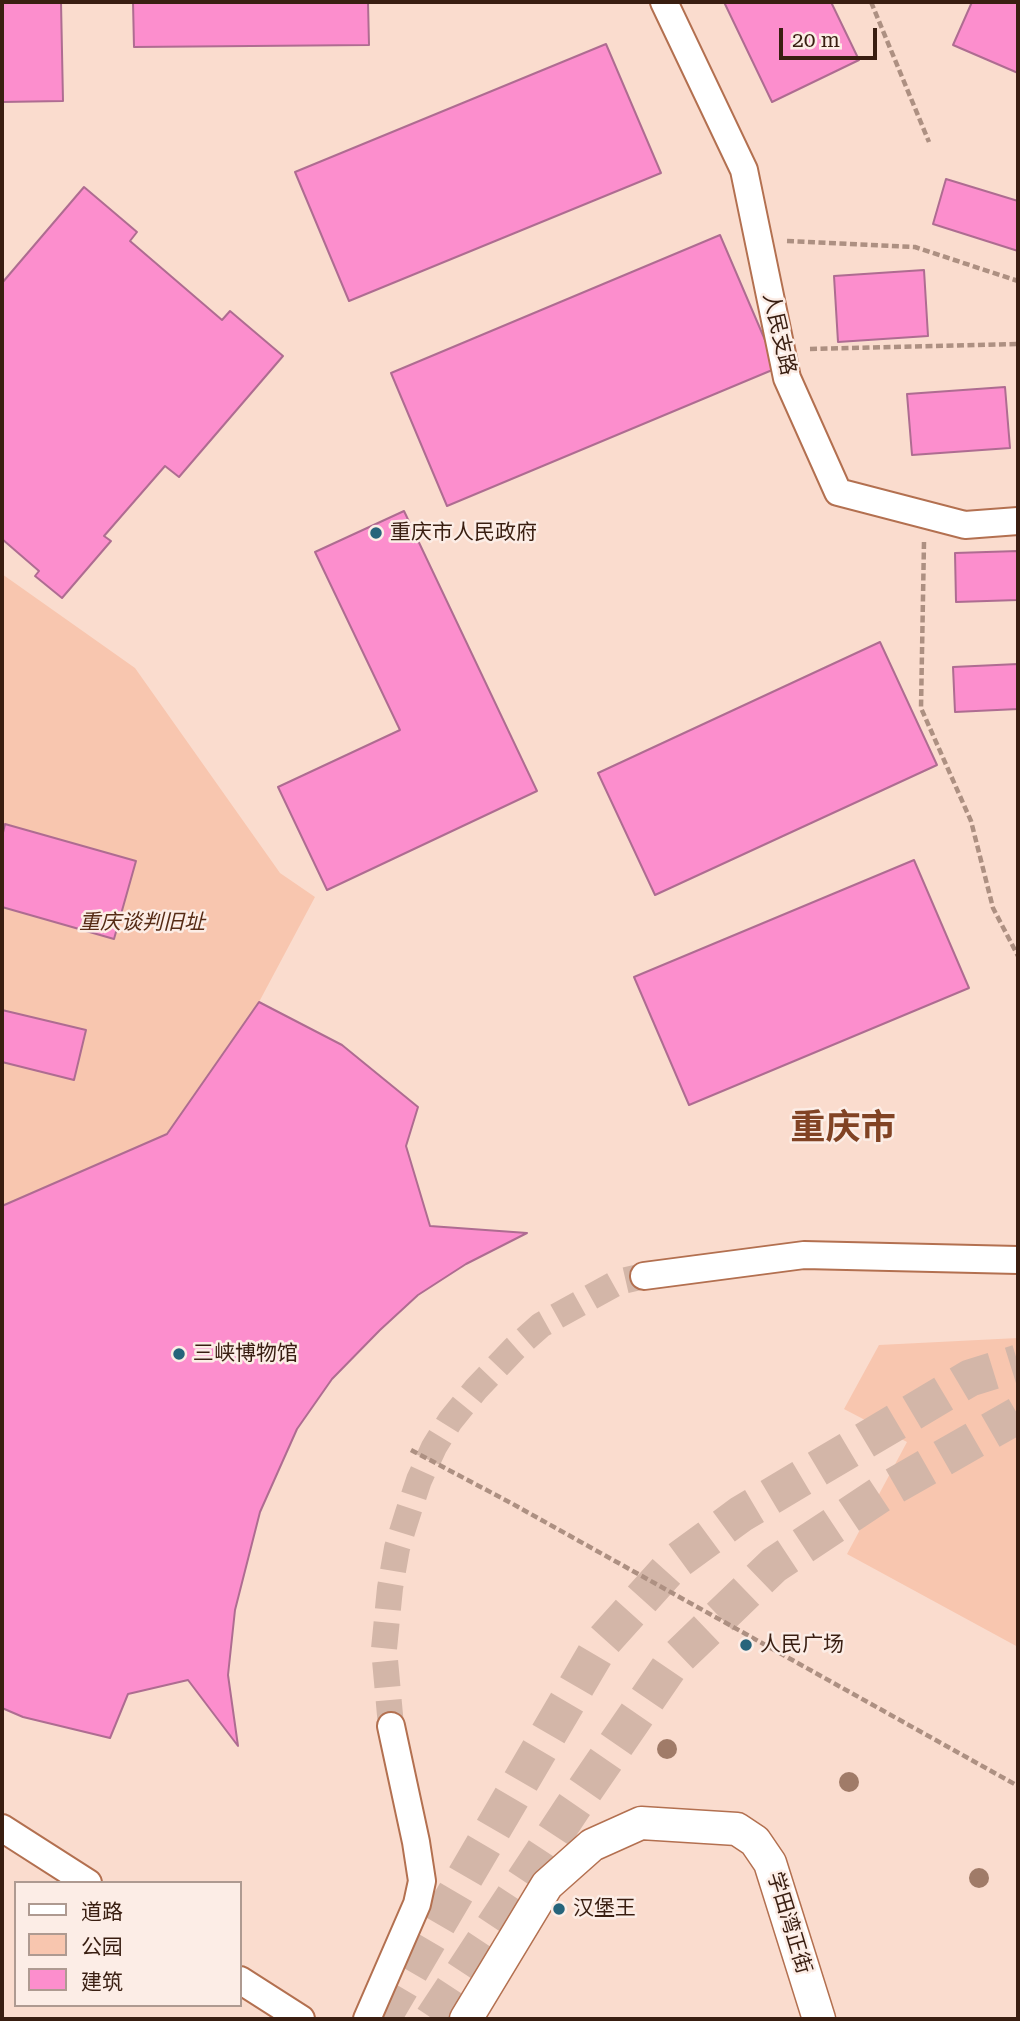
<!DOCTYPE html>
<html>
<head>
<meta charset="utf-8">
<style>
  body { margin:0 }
  #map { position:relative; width:1020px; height:2021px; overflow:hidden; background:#fadcce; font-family:"Roboto Serif","Noto Sans SC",serif }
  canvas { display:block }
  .frame { position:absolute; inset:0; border:4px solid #391e11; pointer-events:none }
  .legend { position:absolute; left:14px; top:1881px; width:228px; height:126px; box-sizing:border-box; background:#fcede6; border:2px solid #ae9a91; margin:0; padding:9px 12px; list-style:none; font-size:21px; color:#391e11 }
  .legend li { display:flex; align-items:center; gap:14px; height:35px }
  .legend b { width:35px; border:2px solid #ae9a91 }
  .scale { position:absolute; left:779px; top:28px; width:98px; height:32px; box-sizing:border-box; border:4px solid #391e11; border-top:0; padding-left:9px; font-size:21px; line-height:24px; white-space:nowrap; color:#391e11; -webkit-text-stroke:5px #fcede6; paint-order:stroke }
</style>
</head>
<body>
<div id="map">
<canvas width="1020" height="2021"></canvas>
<div class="frame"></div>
<ul class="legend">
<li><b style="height:9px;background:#fff"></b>道路</li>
<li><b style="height:19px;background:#f8c6af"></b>公园</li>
<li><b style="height:19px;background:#fc8ecd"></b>建筑</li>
</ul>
<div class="scale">20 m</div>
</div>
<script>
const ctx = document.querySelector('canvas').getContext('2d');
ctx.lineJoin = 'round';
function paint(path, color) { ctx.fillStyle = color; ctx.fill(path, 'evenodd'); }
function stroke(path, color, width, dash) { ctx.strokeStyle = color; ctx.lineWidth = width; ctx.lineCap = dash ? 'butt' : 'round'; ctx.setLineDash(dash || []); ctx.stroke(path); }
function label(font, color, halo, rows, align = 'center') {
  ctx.font = font + ' "Roboto Serif","Noto Sans SC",serif'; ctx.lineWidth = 5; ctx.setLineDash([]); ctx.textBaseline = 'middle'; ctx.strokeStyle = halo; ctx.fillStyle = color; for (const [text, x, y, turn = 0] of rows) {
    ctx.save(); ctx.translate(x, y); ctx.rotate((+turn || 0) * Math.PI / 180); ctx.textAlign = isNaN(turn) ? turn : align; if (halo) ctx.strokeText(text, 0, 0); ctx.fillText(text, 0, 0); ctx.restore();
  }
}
const green = new Path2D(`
  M2,574L135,668L280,873L315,897L259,1002L167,1134L2,1206Z
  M1018,1338V1647L847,1554L907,1442L844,1409L879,1345Z`);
const building = new Path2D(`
  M2,2H61L63,101L2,102Z
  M133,2H368L369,45L134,47Z
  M724,2H831L859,60L772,102Z
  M972,2H1018V73L953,45Z
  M606,44L661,173L349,301L295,172Z
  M946,179L1018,201V251L933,224Z
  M84,187L137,232L130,241L222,320L230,311L283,356L179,477L165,466L104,536L111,541L62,598L35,576L39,571L2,539V283Z
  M720,235L777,368L447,506L391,373Z
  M924,270L928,336L838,342L834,276Z
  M1005,387L1010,448L912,455L907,394Z
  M404,511L537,791L327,890L278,787L400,730L315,552Z
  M1018,551V600L956,602L955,553Z
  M880,642L937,765L655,895L598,773Z
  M1018,664V709L955,712L953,667Z
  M5,824L136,861L114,939L2,907V837Z
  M914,860L969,988L689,1105L634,977Z
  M259,1002L342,1045L418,1107L406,1146L430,1226L527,1233L466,1264L418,1295L380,1330L332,1379L297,1429L260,1512L235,1610L228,1675L238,1746L188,1680L128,1694L110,1738L23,1717L2,1708V1206L167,1134Z
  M2,1010L86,1030L74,1080L2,1062Z`);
const minorTunnel = new Path2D(`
  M391,1726L384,1649L390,1588L397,1548L408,1513L419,1480L434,1447L450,1421L476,1389L515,1348L541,1325L618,1282L644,1276`);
const secondaryTunnel = new Path2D(`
  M382,2019L601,1644L673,1564L741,1514L970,1378L1018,1363
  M433,2019L571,1810L672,1663L774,1565L887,1490L1018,1415`);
const path = new Path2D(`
  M871,2L929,142
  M787,241L915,247L1018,281
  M810,349L1018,344
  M924,542L921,708L971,821L993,908L1018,956
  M411,1450L511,1503L1018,1786`);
const minor = new Path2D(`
  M664,2L744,170L787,378L838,492L965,525L1018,521
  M644,1276L804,1255L1018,1260
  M2,1828L88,1883
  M240,1980L301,2019
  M367,2019L417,1904L422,1881L416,1842L391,1726`);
const tertiary = new Path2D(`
  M466,2019L547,1885L592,1845L641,1823L737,1829L755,1841L770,1863L819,2019`);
const trees = [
  [667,1749],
  [849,1782],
  [979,1878]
];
const markers = [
  [376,533,7,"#26647b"],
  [179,1354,7,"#26647b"],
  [746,1645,7,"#26647b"],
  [559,1909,7,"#26647b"]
];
const streetNames = [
  ["人民支路",779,334,77],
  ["学田湾正街",789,1923,73]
];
const poiNames = [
  ["重庆市人民政府",390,533],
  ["三峡博物馆",193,1354],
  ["人民广场",760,1645],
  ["汉堡王",573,1909]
];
const parkNames = [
  ["重庆谈判旧址",142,923]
];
const townNames = [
  ["重庆市",843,1129]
];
paint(green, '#f8c6af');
paint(building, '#fc8ecd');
stroke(building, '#ae6c91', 2);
stroke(minorTunnel, '#d3b6a8', 26, [26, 13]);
stroke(secondaryTunnel, '#d3b6a8', 37, [37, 18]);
stroke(minor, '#b37050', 30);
stroke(tertiary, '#b37050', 35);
stroke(path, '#ad9082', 4.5, [7, 3.5]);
stroke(minor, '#fff', 26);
stroke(tertiary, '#fff', 32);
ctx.fillStyle = '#a07b68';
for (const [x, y] of trees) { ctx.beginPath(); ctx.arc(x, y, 10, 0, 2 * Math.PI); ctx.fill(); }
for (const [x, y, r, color] of markers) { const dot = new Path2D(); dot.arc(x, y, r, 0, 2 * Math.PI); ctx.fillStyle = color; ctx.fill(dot); stroke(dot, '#fcede6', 2.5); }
label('21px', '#391e11', '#fcede6', streetNames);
label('21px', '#391e11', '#fcede6', poiNames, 'left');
label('italic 21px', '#562b15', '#fcede6', parkNames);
label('bold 35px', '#814324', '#fcede6', townNames);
</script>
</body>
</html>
